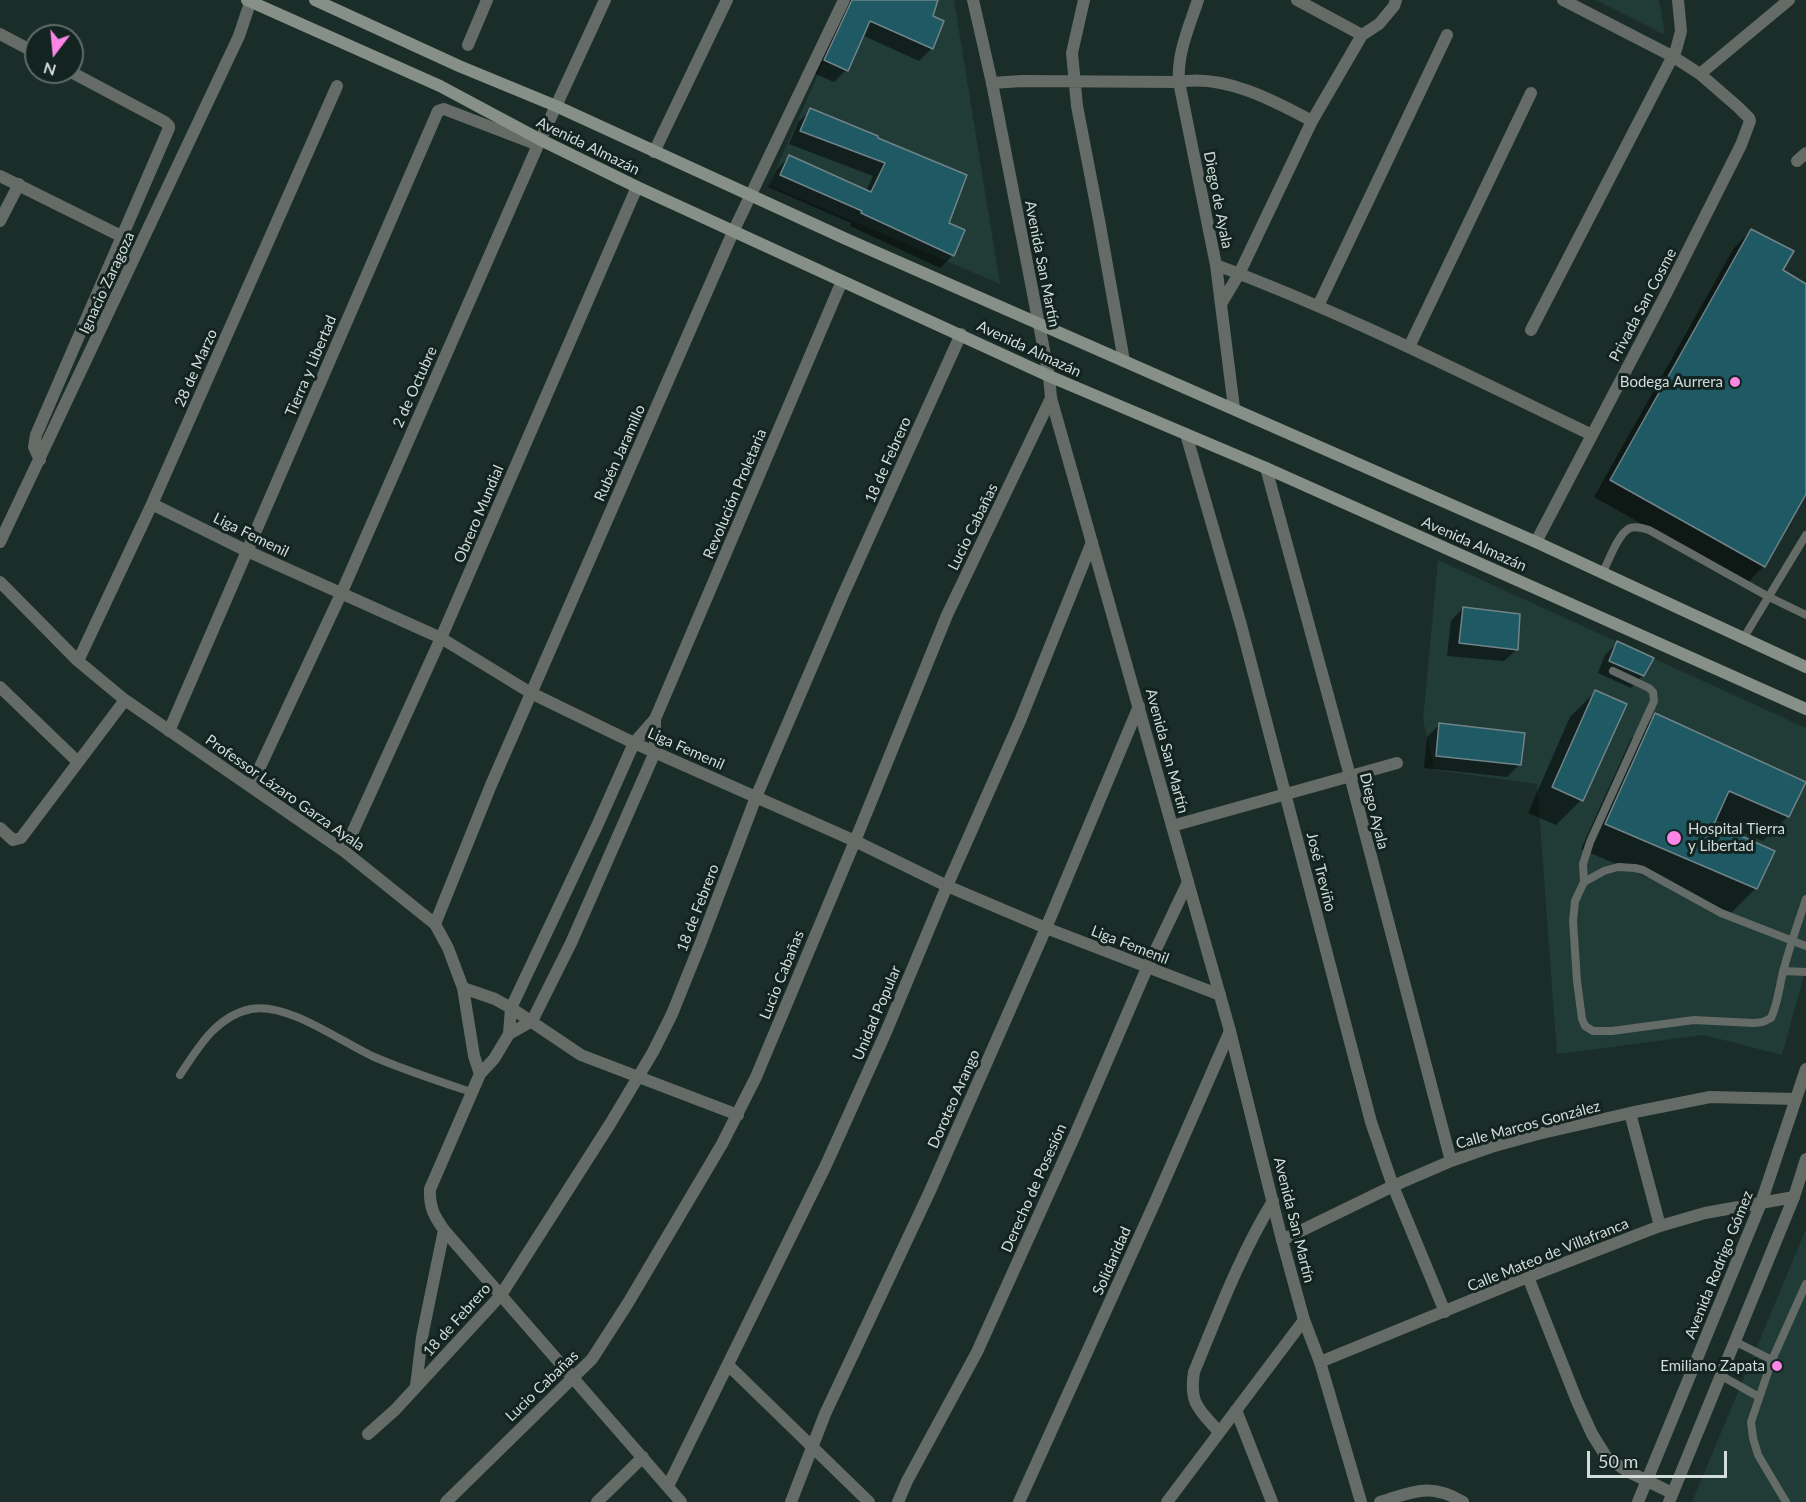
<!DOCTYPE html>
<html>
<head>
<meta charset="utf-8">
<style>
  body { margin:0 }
  #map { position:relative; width:1806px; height:1502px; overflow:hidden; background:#1b2d29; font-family:Lato,sans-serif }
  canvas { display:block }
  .north { position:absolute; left:24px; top:24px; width:60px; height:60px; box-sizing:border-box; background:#122320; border:2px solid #5f6d6a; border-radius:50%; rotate:196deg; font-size:16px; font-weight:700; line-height:24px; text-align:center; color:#d2dcda }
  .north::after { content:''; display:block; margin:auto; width:21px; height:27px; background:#fb86e5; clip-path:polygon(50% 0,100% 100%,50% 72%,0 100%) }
  .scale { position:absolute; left:1587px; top:1451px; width:140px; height:27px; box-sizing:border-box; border:3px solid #d2dcda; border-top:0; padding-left:8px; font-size:18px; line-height:21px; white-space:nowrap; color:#d2dcda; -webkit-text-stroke:4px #122320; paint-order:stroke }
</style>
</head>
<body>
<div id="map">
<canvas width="1806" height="1502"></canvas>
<div class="north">N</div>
<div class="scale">50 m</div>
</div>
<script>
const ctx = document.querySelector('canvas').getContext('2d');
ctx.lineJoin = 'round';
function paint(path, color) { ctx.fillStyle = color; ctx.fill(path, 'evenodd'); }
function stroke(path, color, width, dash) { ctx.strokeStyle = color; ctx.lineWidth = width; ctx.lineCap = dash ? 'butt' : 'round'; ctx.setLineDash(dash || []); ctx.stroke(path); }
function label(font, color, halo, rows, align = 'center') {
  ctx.font = font + ' Lato,sans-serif'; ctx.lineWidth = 6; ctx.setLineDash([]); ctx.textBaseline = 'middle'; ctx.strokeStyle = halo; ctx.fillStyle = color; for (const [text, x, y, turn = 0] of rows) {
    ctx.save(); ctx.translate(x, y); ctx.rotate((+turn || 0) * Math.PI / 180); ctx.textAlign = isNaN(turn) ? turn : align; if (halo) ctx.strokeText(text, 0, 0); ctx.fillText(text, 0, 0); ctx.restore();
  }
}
const built = new Path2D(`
  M851,0H954L1000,284L769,185Z
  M1596,0H1659L1665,35Z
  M1438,560L1806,728V968L1782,1055L1704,1035L1557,1054L1537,784L1435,770L1423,720Z
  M1806,1229V1502H1692Z`);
const shadow = new Path2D(`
  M845,0H936L931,17L942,22L932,48L919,61L862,35L846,70L834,82L813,73Z
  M811,110L877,137L947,224L963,231L952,256L940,268L850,226L851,223L768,187L777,169L789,157L866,191L873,176L789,144L798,122Z
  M1751,231L1780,271L1806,286V491L1764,566L1747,583L1594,497L1734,248Z
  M1463,608L1517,649L1504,661L1447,656L1451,621Z
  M1617,643L1643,675L1631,688L1598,673L1605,655Z
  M1595,692L1581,800L1556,825L1528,813L1570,717Z
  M1656,714L1788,816L1763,841L1715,820L1713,825L1756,888L1731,913L1581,849L1631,739Z
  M1439,725L1519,765L1507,777L1424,768L1427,737Z`);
const building = new Path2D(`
  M852,0H938L933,16L944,21L933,49L870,21L848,71L824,60Z
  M810,108L878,136V138L967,175L949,223L965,230L954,256L861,213L862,211L780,175L789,155L871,192L885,163L800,131Z
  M1751,229L1794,251L1783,270L1806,284V494L1765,567L1610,480Z
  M1463,607L1520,614L1518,650L1459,643Z
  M1617,641L1654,658L1644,676L1609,661Z
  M1595,690L1627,704L1583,801L1552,787Z
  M1655,713L1806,782L1789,817L1729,791L1714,824L1775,851L1757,889L1605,824Z
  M1439,723L1525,733L1521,765L1436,756Z`);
const service = new Path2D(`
  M1602,574C1608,563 1618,533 1630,528C1636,526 1643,528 1649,530L1769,597L1806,615
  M1743,639L1806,535
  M1584,882L1583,864L1590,842L1654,701L1653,692L1649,688L1613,671
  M1806,899C1798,923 1789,948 1783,972C1779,988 1778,1003 1771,1018L1763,1022L1754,1023L1694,1020L1612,1031H1593L1585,1026L1582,1019L1577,981L1573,921L1575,901L1584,882L1604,871L1618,867L1635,868L1643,870L1721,913L1806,946
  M1783,971L1806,972
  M180,1075C198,1048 216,1016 251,1009C287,1002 340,1041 372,1056C404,1070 438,1081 471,1092
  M1734,1341L1772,1360
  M1720,1375L1759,1397
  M1786,1502L1758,1455L1753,1438L1751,1422L1772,1360L1806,1284`);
const minor = new Path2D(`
  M1084,0L1072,53L1077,106L1099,220L1124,361
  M1198,0C1189,27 1177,53 1179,82L1216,265L1234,408
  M1297,0L1362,35
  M0,34L36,53
  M468,45L487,0
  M1700,74L1789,0
  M992,83L1022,81L1179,82C1224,74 1273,100 1312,121
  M654,152L727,0
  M1797,161L1806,153
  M0,176L123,237
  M0,221L19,184
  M1216,265C1345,313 1468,376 1592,435
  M1221,304L1239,274L1312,121L1362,35L1379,24L1394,6L1396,0
  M1318,306L1447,35
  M1531,330L1676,50L1681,31L1678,0
  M1409,347L1531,93
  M1186,434L1241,625L1371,1122L1393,1186L1445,1312
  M40,460L34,447L36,435L169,128V126L165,122L71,72
  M1266,468L1350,776L1451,1161
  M152,504L247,551L441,638L531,693L634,743L855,841L947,886L1046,928L1220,995
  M0,542L239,36L251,0
  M1536,542L1666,294L1741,145L1750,121L1749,118L1738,107L1700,74L1672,56L1563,0
  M0,582L78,661L125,700L344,851L435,924L448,948L463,988L474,1056L480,1074
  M78,661L152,504L337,86
  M0,687L78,762
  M169,731L438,111L444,109L538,145
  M251,786L341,594L538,145L605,0
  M1172,826L1397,763
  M0,828L13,840L21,838L125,700
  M344,851L441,638L637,187
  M435,924L491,785L733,232L844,0
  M463,988L495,999L511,1008L581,1055L738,1115
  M509,1034L532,1021L571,943L655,752V719
  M1630,1113L1660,1226
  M1282,1240L1393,1186L1451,1161L1491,1147L1538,1134L1630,1113L1710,1097L1796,1099
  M1528,1277L1577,1401L1592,1434L1607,1458L1627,1471L1672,1493
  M1320,1362L1528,1277L1660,1226L1705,1213L1794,1197
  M728,1365L869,1502
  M416,1386L422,1337L444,1230
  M1236,1410L1272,1502
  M1219,1432C1199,1409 1189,1404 1194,1372C1218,1314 1240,1255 1273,1201
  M368,1434L395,1410L501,1295L610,1124L653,1052L672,1014L701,942L756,797L843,595L961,334
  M668,1486L826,1165L886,1032L947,886L1020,721L1092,542
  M446,1502L592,1359L628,1303L722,1144L756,1077L855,841L947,615L1051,398
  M597,1502L643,1457
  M681,1502L444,1230C434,1216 429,1207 430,1189L480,1074L494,1059L509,1034L511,1008L597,826L634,743L655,719L842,281
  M791,1502L825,1414L930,1191L1046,928L1139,706
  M898,1502L907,1481L977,1352L1075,1135L1147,968L1188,882
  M1019,1502L1156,1200L1230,1031
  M1167,1502L1304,1320
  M1380,1502C1413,1492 1430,1482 1463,1502`);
const tertiary = new Path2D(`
  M973,0L992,83L1049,376L1051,398L1230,1031L1282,1240L1304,1320L1320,1362L1361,1502
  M1638,1502L1761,1203L1806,1069
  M1669,1502L1794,1197L1806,1159`);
const secondary = new Path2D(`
  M247,0L440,86L541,140L637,187L1049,376L1266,468L1806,709
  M315,0L459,66L556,106L846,239L1536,542L1806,667`);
const markers = [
  [1735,382,6,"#fb86e5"],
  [1674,838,8,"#fb86e5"],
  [1777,1366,6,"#fb86e5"]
];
const streetNames = [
  ["Avenida Almazán",588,146,26],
  ["Diego de Ayala",1218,200,79],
  ["Avenida San Martín",1042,264,79],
  ["Ignacio Zaragoza",107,283,-65],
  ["Privada San Cosme",1643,305,-62],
  ["Avenida Almazán",1029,349,25],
  ["Tierra y Libertad",311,366,-67],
  ["28 de Marzo",196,368,-66],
  ["2 de Octubre",415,387,-66],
  ["Rubén Jaramillo",620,453,-66],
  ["18 de Febrero",888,460,-66],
  ["Revolución Proletaria",735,494,-67],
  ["Obrero Mundial",479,514,-67],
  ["Lucio Cabañas",973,527,-64],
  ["Liga Femenil",251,535,26],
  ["Avenida Almazán",1474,544,24],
  ["Liga Femenil",686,749,24],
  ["Avenida San Martín",1167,751,75],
  ["Professor Lázaro Garza Ayala",285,793,35],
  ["Diego Ayala",1374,811,76],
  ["José Treviño",1321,872,76],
  ["18 de Febrero",698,908,-69],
  ["Liga Femenil",1130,945,21],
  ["Lucio Cabañas",782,975,-68],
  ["Unidad Popular",877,1013,-67],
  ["Doroteo Arango",954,1099,-66],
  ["Calle Marcos González",1528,1125,-15],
  ["Derecho de Posesión",1034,1188,-66],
  ["Avenida San Martín",1294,1220,76],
  ["Calle Mateo de Villafranca",1548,1255,-22],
  ["Solidaridad",1112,1261,-66],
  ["Avenida Rodrigo Gómez",1719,1265,-68],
  ["18 de Febrero",457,1320,-48],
  ["Lucio Cabañas",542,1386,-44]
];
const poiNames = [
  ["Bodega Aurrera",1723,382],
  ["Hospital Tierra",1688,829,"left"],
  ["y Libertad",1688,846,"left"],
  ["Emiliano Zapata",1765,1366]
];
paint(built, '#213b37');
paint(shadow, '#0007');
paint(building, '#1f5964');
stroke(building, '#708388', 1.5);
stroke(service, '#656b66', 8);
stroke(minor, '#656b66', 12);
stroke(tertiary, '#656b66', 12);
stroke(secondary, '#879088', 12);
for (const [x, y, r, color] of markers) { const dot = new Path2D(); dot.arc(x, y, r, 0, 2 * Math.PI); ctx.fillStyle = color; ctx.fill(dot); stroke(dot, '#122320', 2); }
label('15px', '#d2dcda', '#122320', streetNames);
label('15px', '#d2dcda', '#122320', poiNames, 'right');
</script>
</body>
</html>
